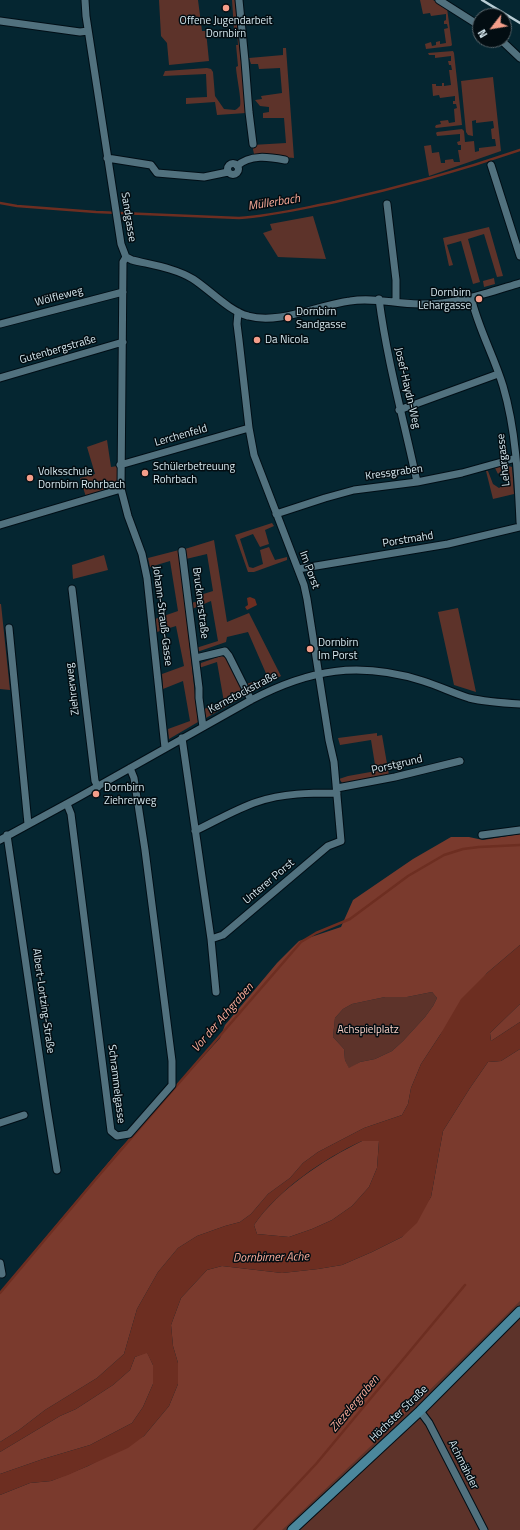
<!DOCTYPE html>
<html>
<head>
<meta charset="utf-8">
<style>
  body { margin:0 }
  #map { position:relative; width:520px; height:1530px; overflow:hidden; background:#052631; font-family:"Titillium Web",sans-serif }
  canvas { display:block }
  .north { position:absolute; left:472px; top:8px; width:40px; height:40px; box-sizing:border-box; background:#030d12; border:1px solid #58656b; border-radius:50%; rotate:239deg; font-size:11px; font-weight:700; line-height:16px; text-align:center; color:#d7e9f0 }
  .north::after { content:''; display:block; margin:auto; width:14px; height:18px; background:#f49e8a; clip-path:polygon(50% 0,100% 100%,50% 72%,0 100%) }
</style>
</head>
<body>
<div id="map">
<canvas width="520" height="1530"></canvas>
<div class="north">N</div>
</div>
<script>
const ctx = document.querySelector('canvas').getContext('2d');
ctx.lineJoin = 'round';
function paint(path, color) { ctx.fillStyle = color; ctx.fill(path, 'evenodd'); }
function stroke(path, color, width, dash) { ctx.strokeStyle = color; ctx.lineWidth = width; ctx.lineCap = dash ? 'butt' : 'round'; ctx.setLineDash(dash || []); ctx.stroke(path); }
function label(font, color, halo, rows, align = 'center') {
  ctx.font = font + ' "Titillium Web",sans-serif'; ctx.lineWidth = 3; ctx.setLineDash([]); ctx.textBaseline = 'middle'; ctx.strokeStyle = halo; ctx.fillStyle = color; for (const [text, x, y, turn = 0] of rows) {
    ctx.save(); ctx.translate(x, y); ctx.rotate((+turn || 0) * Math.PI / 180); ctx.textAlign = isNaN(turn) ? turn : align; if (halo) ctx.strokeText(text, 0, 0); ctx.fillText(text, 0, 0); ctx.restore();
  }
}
const green = new Path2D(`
  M159,0H198L202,31H206L209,61L169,65L167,43L161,36Z
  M232,0H235L246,113L217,115L215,102L186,104V98L207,97L206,74L163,76L165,71L207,68L211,69L213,72L215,96L224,109L235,110C236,110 239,107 240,106C242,101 236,74 236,67L238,66L236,45H238L237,30H234Z
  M420,0H433L447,8L452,45L451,46L426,49L425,44L431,42L432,46L436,45V42L440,41V44L446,43L444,29L448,28L447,24H444V21L446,20V14L431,16L430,13L423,14Z
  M283,48H286L294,158L254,154L252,145L286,143L284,118H263V113L269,112V107L260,106L255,100L262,99L261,96L282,93L280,68L259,69L258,64H251L249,58L283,55Z
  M453,51L454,53L462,125L436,128L435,127L436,125L441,124L440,121L448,120L449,123L455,122L454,109L457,108L456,104H453V101H455V96L440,98L439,95L433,96L432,84H436V86H442V83H444V86L451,85L449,70H452L451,65H449L448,61H451V56L435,58V55H429L428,53Z
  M493,77L501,151L429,176L424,146L431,145L432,153L439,152L441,163H445V160L453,159L454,162H460L458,150H461V145H458L457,142L460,141V134L437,136L436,133L437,132L462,129L464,131L465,142L474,141L475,152L479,151V148L496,146L495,139H492L491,129L494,128L493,121L476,123V120L472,121L473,136L468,135L466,132L461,81Z
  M313,216L326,259L278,257L263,233L272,230L270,224Z
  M489,227L503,276L497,277L484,234L468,239L480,282L473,284L461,241L447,245L453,265L449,266L443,238Z
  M494,278L495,284L484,287L483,281Z
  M107,440L111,467L117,466V488L86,497L80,478L95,474L87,447Z
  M505,465L512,467L514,494L493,499L486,471H488L493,484L499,488L509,482L510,478L502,470L498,474L495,468Z
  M272,523L274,526L265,530L269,544L260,547L253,534L240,539L249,567L253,568L263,564L260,550L269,547L275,560L287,557V560L254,572H248L235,535Z
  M214,540L227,622L249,613L281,676L251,693L246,684L268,678L248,632L227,637L226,642L197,652L196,648L218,641L211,601L192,609L191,603L199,601L197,596L213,591L207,554L186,559L185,549Z
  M179,550L198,722L169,739L168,729L190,721L183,681L163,689L162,674L184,666L176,626L157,632L155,619L178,611L170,561L150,567L148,558Z
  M104,555L108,570L73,579L72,565Z
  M0,604H1L10,690L0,689Z
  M458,608L476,692L454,685L438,612Z
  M221,656L227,658L245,696L206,718L204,709L224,702L217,662L199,668L201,663Z
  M377,733V736L382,735L389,775L343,784L339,779L348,776L376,771L371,740L340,745L338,738Z
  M432,992L437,998L433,1006L425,1017L403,1041L392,1051L375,1059L360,1062L349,1069L345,1060L344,1049L333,1037L335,1018L343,1009L352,1004L385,997H407Z
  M520,1299V1530H272L414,1406Z`);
const forest = new Path2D(`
  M520,834V945L487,973L440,1035L421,1064L411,1088L408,1104L402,1115L364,1128L318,1152L303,1163L290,1178L268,1194L251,1214L240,1222L225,1226L197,1236L178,1248L158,1272L137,1309L124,1354L97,1378L45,1410L19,1430L0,1442V1292L118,1151L220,1038L225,1025L277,963L299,941L341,927L353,900L413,859L451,837H469L483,840ZM432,992L437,998L433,1006L425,1017L403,1041L392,1051L375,1059L360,1062L349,1068L345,1060L344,1049L333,1037L335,1018L343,1009L352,1004L385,997H407Z
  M520,1004V1022L491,1041L490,1033Z
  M520,1049V1301L424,1396L282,1530H0V1495L30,1483L51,1481L88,1466L144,1436L169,1406L178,1384V1363L173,1346L171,1325L181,1298L207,1270L222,1266L282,1273L318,1269L342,1265L372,1252L402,1237L431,1197L443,1131L470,1088L488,1062L501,1061Z
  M362,1141H379L377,1168L369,1187L352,1206L332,1220L312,1229L289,1237L257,1234L254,1225C278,1190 323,1160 362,1141Z
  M147,1352L153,1365V1384L143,1407L132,1423L90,1445L43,1459L0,1474V1452L60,1416L76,1409L113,1385L130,1370L135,1357Z`);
const water = new Path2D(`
  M250,597L255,599L257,605L247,610L245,607L248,605L247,598Z
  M520,945V1004L490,1033L491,1041L520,1022V1049L501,1061L488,1062L470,1088L443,1131L431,1197L417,1223L402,1237L372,1252L342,1265L318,1269L282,1273L222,1266L207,1270L181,1298L171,1325L173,1346L178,1363V1384L169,1406L144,1436L128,1448L68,1475L51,1481L30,1483L0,1495V1474L43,1459L90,1445L132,1423L143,1407L153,1384V1365L147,1353L135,1357L130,1370L113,1385L76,1409L60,1416L0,1452V1442L19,1430L45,1410L97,1378L124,1354L137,1309L158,1272L178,1248L197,1236L225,1226L240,1222L251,1214L268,1194L290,1178L303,1163L318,1152L364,1128L402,1115L408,1104L411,1088L421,1064L440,1035L461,999L487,973ZM362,1141H379L377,1168L369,1187L352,1206L332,1220L312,1229L289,1237L257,1234L254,1225C278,1190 323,1159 362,1141Z`);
const stream = new Path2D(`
  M0,203L17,206L96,212L239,218C272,216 303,208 335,202C398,188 459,171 520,150
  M0,1293L95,1180L301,942L316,933L350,919L408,876L444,855L463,849L479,847L520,845
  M254,1530L316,1464L465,1285`);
const minor = new Path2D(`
  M85,0L86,16L121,244L126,257L132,260C152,265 175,268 193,279C210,290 229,311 248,316C279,325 318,305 350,301C374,297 395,304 419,304C454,305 487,293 520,283
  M239,0L245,61L249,112L253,144
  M439,0L480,26
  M0,21L80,32L88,31
  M501,40L520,58
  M107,158L151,165L157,173L204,177L228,172
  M227.5 169a5.5 5.5 0 1 1 11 0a5.5 5.5 0 1 1-11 0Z
  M491,165L520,256
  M237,166C250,154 269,157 285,160
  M387,204L396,280V301
  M126,257L123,262L121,489L128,516L142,554L147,578L165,748
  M471,297C478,328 494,356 503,386C516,430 518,477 520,522
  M379,299C387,361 404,421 417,482
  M0,324L123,292
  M0,378L123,342
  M399,410L498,374
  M120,465L249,428
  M276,514L325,498L354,490L417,482L462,473L516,458
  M0,525L121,489
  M182,551L199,688V698L203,727
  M298,569L448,544L520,527
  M72,589L95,781L98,787
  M9,628L28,824
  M196,658L225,651L229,656L251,700
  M182,738L211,939
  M337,788L395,777L460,761
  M67,804L71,814L111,1131L117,1136L129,1134L172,1085V1061L145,850L134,778L130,768
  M195,831C216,821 236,809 257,802C283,793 311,793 337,793
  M7,835L47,1108L57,1170
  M482,835L520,830
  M0,840L77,798L251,700C310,669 359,661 423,681C439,686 453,693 469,698C486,702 503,703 520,704
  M216,992L211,939L223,935L328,846L341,841L334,762L329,740L307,599L304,585L254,455L249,428L239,340L237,324L238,312
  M0,1123L24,1115
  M0,1263L2,1274
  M420,1411L429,1423L484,1530`);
const secondary = new Path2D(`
  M292,1530L420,1411L520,1311`);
const rail = new Path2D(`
  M482,0L520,23`);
const markers = [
  [226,8,4,"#f49e8a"],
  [479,299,4,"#f49e8a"],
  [288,318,4,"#f49e8a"],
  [257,340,4,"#f49e8a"],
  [145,473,4,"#f49e8a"],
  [30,478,4,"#f49e8a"],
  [310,649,4,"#f49e8a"],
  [96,794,4,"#f49e8a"]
];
const poiNames = [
  ["Offene Jugendarbeit",226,21,"center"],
  ["Dornbirn",226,34,"center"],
  ["Dornbirn",471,293,"right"],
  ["Lehargasse",471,306,"right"],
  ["Dornbirn",296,312],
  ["Sandgasse",296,325],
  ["Da Nicola",265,340],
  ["Schülerbetreuung",153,467],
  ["Rohrbach",153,480],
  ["Volksschule",38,472],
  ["Dornbirn Rohrbach",38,485],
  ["Dornbirn",318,643],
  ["Im Porst",318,656],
  ["Dornbirn",104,788],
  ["Ziehrerweg",104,801]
];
const streetNames = [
  ["Sandgasse",128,217,81],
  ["Wölfleweg",59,297,-15],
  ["Gutenbergstraße",58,350,-16],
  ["Josef-Haydn-Weg",407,388,77],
  ["Lerchenfeld",181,436,-16],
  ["Lehargasse",504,460,-96],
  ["Kressgraben",394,473,-8],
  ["Porstmahd",408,540,-9],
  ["Im Porst",309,570,70],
  ["Brucknerstraße",200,603,83],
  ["Johann-Strauß-Gasse",162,616,83],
  ["Ziehrerweg",73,689,-97],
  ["Kernstockstraße",243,693,-28],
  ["Porstgrund",397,765,-13],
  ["Unterer Porst",269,882,-40],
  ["Albert-Lortzing-Straße",43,1001,82],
  ["Schrammelgasse",116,1084,83],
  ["Höchster Straße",399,1414,-44],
  ["Achmähder",463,1465,63]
];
const parkNames = [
  ["Achspielplatz",368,1030]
];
const waterNames = [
  ["Müllerbach",274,203,-9],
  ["Vor der Achgraben",223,1018,-49],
  ["Dornbirner Ache",271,1258,-1],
  ["Ziezelergraben",355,1404,-50]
];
paint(green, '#5d332a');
paint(forest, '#7a3a2d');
paint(water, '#6d2e21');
stroke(stream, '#6d2e21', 2.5);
stroke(minor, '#000e16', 9);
stroke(secondary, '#000e16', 11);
stroke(minor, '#51717e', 7);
stroke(secondary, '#4b879c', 9);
stroke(rail, '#b9cdd5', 2.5);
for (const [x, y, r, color] of markers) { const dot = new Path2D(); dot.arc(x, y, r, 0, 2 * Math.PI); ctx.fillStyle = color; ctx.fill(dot); stroke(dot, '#030d12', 1.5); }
label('11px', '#d7e9f0', '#030d12', poiNames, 'left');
label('11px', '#d7e9f0', '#030d12', streetNames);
label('11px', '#f8cfc5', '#030d12', parkNames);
label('italic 12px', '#fbac9a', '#030d12', waterNames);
</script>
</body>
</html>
